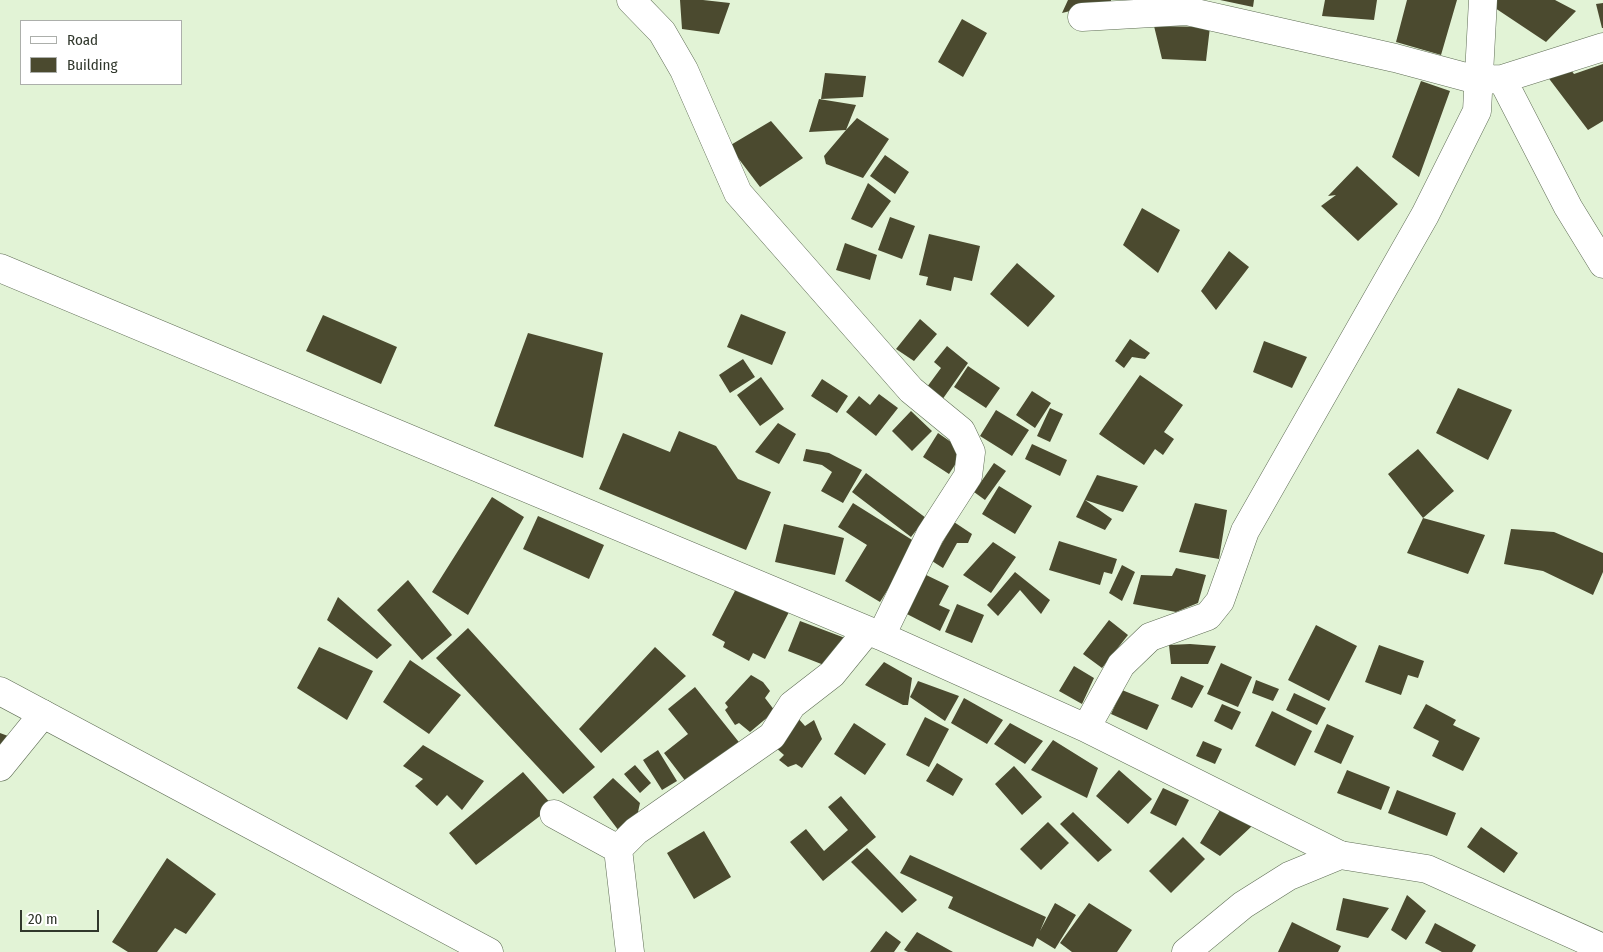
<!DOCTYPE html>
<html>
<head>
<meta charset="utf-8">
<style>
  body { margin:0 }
  #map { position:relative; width:1603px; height:952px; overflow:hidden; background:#e2f3d6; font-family:"Fira Sans Condensed",sans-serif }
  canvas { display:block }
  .legend { position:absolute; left:20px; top:20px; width:162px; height:65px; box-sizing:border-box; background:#fff; border:1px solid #acafab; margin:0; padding:6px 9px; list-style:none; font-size:15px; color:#30372c }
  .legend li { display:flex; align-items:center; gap:10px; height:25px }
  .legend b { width:25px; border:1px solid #acafab }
  .scale { position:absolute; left:20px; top:910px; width:79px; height:22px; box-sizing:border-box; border:2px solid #30372c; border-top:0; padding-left:6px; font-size:15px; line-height:18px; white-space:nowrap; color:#30372c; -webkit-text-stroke:4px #fff; paint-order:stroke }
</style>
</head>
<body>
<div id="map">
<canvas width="1603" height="952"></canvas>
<ul class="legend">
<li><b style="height:6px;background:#fff"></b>Road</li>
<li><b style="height:14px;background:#4b4a2f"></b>Building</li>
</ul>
<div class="scale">20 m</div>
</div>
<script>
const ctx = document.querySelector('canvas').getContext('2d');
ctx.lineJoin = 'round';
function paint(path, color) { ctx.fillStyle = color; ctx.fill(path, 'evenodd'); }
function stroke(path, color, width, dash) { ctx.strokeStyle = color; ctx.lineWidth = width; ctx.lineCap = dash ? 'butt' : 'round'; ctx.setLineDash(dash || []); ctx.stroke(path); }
const building = new Path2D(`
  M680,0H703L730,3L719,34L682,29Z
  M1068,0H1111V1L1062,13Z
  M1220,0H1254L1253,7Z
  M1325,0H1377L1374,20L1322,16Z
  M1407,0H1457L1441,55L1396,42Z
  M1488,0H1555L1576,11L1546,42L1486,2Z
  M1603,3V28H1602L1596,4Z
  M962,19L987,33L963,77L938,62Z
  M1154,26L1210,27L1206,61L1162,59Z
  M1603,64V121L1588,130L1547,76L1568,66L1574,74Z
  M825,73L866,76L863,97L821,99Z
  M1421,81L1450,91L1419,177L1392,157Z
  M819,99L856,105L846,130L857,118L889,139L863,178L826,164L824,156L846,130L809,132Z
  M771,121L803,158L760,187L729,146Z
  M885,155L909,172L895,194L870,176Z
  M1357,166L1398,204L1358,241L1321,206L1336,195L1328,196Z
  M868,183L891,201L872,228L851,219Z
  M1142,208L1180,230L1158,273L1123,245Z
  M890,217L915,226L902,259L878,250Z
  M929,234L980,246L972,281L954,277L951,291L926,285L928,277L919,275Z
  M845,243L877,255L870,280L836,270Z
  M1229,251L1249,267L1216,310L1201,291Z
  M1017,263L1055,296L1028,327L990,294Z
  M741,314L786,332L772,365L727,347Z
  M323,315L397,347L381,384L306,351Z
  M920,319L937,334L914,361L896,349Z
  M528,333L603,353L583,458L494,426Z
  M1130,339L1150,353L1145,359L1132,357L1124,368L1115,361Z
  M1264,341L1307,357L1292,388L1253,372Z
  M947,346L968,363L942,400L927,387L941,368L934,362Z
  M743,359L755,377L730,393L719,375Z
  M968,366L1000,388L986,408L954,387Z
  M1140,375L1183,405L1164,432L1174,439L1163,455L1155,449L1144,465L1099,434Z
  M761,377L784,409L760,426L737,395Z
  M822,379L848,396L837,413L811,396Z
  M1458,388L1512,410L1488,460L1436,433Z
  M1032,391L1051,403L1035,428L1016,415Z
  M879,394L898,408L876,436L846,412L859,396L870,405Z
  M1050,408L1063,414L1050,442L1037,436Z
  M996,410L1029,430L1012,456L980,436Z
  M911,411L932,431L912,451L892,431Z
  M778,423L796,434L779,464L755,452Z
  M679,431L716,446L738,479L771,492L746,550L599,489L623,433L670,452Z
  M938,433L964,451L949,474L923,457Z
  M1032,444L1067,460L1060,476L1025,459Z
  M806,449L829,453L862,470L843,503L821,491L832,472L822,465L803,461Z
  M1418,449L1454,491L1423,518L1388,474Z
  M994,463L1006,471L985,500L974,492Z
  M866,473L926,518L911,537L852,492Z
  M1097,475L1138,486L1123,512L1085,500L1112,519L1105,530L1076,517Z
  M999,486L1032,506L1015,534L982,514Z
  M492,497L524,517L468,615L432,592Z
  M853,503L917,543L880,602L845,581L867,545L838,527Z
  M1195,503L1227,510L1219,559L1179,552Z
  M538,516L604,545L589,579L523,549Z
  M1423,518L1485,535L1468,574L1407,553Z
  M954,522L972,534L968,543H957L943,568L932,561Z
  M784,524L844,538L835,575L775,562Z
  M1511,529L1554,532L1603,553V572L1593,595L1543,571L1504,564Z
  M1059,541L1117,559L1112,574L1104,572L1100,585L1049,570Z
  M993,542L1016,557L991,593L963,575Z
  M1122,565L1135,572L1122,601L1109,593Z
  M1176,568L1206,575L1198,603L1176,612L1133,604L1141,575L1172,576Z
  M920,572L949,586L939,605L950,610L940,631L901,611Z
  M1015,572L1050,600L1041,614L1020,590L998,616L987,605Z
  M408,580L452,635L422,660L377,610Z
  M738,585L789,612L765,659L753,653L749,661L723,647L725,642L712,635Z
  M338,597L392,645L377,659L327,620Z
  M957,604L984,615L972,643L945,632Z
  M1109,620L1128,635L1102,668L1083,654Z
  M800,621L853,641L829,667L788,651Z
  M1316,625L1357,646L1329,701L1288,680Z
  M468,628L595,767L563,794L436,658Z
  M1190,644L1216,646L1208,664H1171L1169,645Z
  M1379,645L1424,661L1418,678L1408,675L1401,695L1365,682Z
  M319,647L373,671L347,720L297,688Z
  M655,647L686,676L601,753L579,729Z
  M410,660L461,695L429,734L383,702Z
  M884,662L912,678L908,705H903L865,685Z
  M1221,663L1252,677L1238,707L1207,694Z
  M1074,666L1094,678L1082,704L1059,691Z
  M751,675L763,682L770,691L765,698L775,711L750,732L739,723L735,725L725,710L728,707L725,703Z
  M1181,676L1204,686L1192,708L1171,699Z
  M1256,680L1279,689L1273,701L1252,693Z
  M918,681L959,696L945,721L910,697Z
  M695,687L742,746L690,787L664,753L688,734L668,709Z
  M1122,690L1159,705L1147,730L1111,714Z
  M1294,693L1326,708L1317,725L1286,710Z
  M964,698L1003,720L987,744L951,723Z
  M1222,704L1241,712L1232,730L1214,721Z
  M1426,704L1456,720L1453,725L1480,738L1463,771L1432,756L1439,741L1413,728Z
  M1272,711L1312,731L1295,766L1255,746Z
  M797,717L805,726L814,720L822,739L802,768L796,764L788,767L779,760L784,755L775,747Z
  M925,717L949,729L929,767L906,755Z
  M854,723L886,744L865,775L834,754Z
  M1010,723L1043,741L1025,764L994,744Z
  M1327,724L1354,736L1341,764L1314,752Z
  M0,733L8,736L0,746Z
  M1053,740L1098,768L1087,798L1031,770Z
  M1203,741L1222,749L1215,764L1196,756Z
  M423,745L484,781L462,810L447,795L437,806L415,786L423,779L403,766Z
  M658,750L677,781L662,790L643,760Z
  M937,763L963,779L953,796L926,781Z
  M635,765L651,783L640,793L624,774Z
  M1014,766L1042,797L1022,815L995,784Z
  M1119,770L1152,799L1128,824L1096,796Z
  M1347,770L1390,787L1381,810L1337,793Z
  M523,772L553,806L476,865L449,833Z
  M613,778L640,803L636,821L619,831L593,797Z
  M1163,788L1189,800L1176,826L1150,813Z
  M1397,790L1456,813L1447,836L1388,813Z
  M841,796L876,837L823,881L790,842L806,829L824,851L848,830L828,807Z
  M1220,810L1252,826L1220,856L1200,843Z
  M1073,812L1112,850L1098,862L1060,824Z
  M1048,822L1069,843L1041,870L1020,849Z
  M1481,827L1518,853L1504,873L1467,847Z
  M704,831L731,877L694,899L667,853Z
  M1183,837L1205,859L1171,893L1149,871Z
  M867,848L917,900L902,913L851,862Z
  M910,855L1046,917L1040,931L1055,903L1076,915L1055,949L1037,938L1033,947L948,908L953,897L900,873Z
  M167,858L216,894L186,934L175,928L157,952H128L112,942Z
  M1407,895L1426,911L1406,940L1391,930Z
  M1343,898L1389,908L1368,938L1336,930Z
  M1089,903L1132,930L1117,952H1072L1060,943Z
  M1292,922L1341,946L1338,952H1278Z
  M1435,923L1476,945L1472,952H1442L1425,943Z
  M886,931L901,942L894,952H870Z
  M917,932L953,952H908L904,950Z`);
const minor = new Path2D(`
  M631,0L662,32L684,70L738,193L911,390L961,431L971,452L968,476L930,535L881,636
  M1082,17L1187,11L1395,58L1477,80L1502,79L1603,47
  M1502,79L1568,207L1603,264
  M0,268L881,636L1086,728L1340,855
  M1086,728L1121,665L1150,637L1208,616L1220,601L1245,531L1425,215L1477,111L1483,0
  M0,767L43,714
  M554,814L618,849L630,952
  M618,849L636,831L772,736L792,705L832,674L867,631`);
const primary = new Path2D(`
  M0,691L489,952
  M1186,952L1243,905L1289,876L1340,855L1427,869L1603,948`);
paint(building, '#4b4a2f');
stroke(minor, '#5f6d55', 29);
stroke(primary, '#5f6d55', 29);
stroke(minor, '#fff', 28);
stroke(primary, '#fff', 28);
</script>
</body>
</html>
